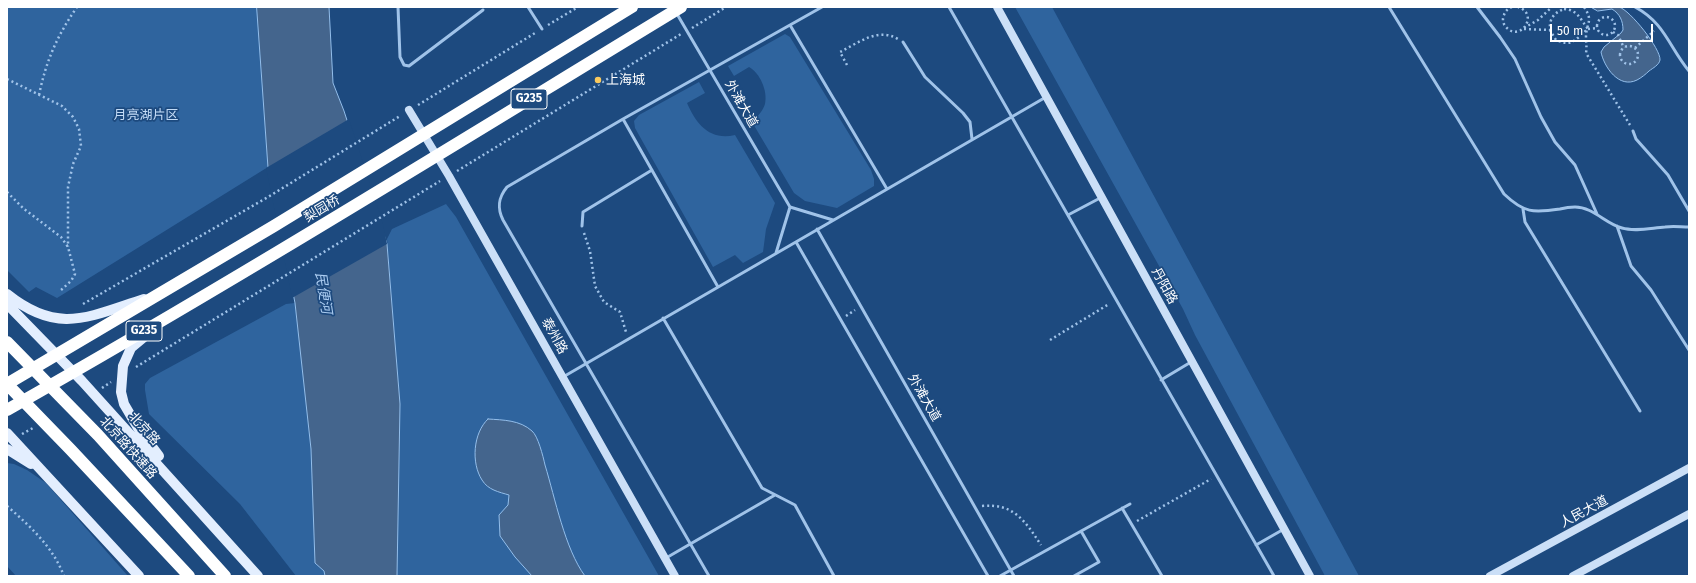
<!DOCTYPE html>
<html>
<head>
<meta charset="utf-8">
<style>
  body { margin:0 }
  #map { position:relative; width:1696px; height:583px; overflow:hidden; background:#1d4a7f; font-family:"Fira Sans",sans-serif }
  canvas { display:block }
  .frame { position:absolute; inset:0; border:8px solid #fff; pointer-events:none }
  .scale { position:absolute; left:1550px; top:24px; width:103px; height:18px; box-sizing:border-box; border:2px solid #fff; border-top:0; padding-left:5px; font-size:12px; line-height:14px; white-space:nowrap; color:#fff; -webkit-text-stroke:3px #1d4a7f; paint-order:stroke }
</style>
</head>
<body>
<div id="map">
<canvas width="1696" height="583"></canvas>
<div class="frame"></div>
<div class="scale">50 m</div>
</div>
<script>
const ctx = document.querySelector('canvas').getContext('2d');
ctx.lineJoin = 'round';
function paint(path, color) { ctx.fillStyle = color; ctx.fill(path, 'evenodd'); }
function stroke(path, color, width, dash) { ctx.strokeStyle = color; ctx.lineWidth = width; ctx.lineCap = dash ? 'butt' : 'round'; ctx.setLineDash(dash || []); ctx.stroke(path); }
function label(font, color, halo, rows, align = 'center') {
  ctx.font = font + ' "Fira Sans","Noto Sans SC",sans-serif'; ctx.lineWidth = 3.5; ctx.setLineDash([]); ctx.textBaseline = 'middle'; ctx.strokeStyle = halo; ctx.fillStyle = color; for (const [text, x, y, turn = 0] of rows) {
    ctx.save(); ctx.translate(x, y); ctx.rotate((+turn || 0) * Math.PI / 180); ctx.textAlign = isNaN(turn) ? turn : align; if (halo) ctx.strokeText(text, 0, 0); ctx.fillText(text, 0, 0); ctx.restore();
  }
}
const green = new Path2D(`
  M7,7H257L268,167L57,298L36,287L29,292L7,270Z
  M1015,7H1052L1359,576H1325L1195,335L1183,309Z
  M785,34L790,37L871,170L874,179V186L837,208L805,201L794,193L752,122C757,117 763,111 765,104C768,91 760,73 749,67L734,76L728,66Z
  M699,82L705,93L687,103C696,124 710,141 735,135L775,203L766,229L763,252L743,263L735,255L713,267L635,128L634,121L639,115Z
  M446,204L456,217L659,576H397L400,404L387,239L392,229Z
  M295,303L311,449L315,563L324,571L325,576H296L240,504L149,414L145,390V384L150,378L286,304Z
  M7,463L14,464L27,470L46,483L128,576H16L7,566Z`);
const water = new Path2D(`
  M257,7H329L333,83L344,111L387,244L400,404L397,576H325L324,571L315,563L311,449L295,303L268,167Z
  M1591,7C1599,7 1612,5 1619,7C1630,10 1661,49 1660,60C1659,65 1653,68 1649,71C1646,74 1641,78 1637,80C1619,89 1604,67 1601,52L1604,47L1621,33L1623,30C1623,21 1620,14 1612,9L1598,11Z
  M488,419C503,420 520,420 532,431C538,436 543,456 545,465C555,498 565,549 585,576H532L515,557L500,536L499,515L508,505L509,495C499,492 488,490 482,480C471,463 473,433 488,419Z`);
const pier = new Path2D(`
  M349,119L383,224L387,244L292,298L266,168Z`);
const path = new Path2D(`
  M1512,7C1508,9 1505,11 1504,15C1502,19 1503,24 1506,27C1520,43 1540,14 1518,7
  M1584,7C1594,21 1586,23 1586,37C1586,43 1587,47 1586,53L1630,125
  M1564,9C1578,10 1580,19 1588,29C1576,38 1573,48 1556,40L1550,30C1549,20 1553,13 1564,9Z
  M1597 26a9 9 0 1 1 18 0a9 9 0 1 1-18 0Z
  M548,25L578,7
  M692,28L726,7
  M1524,28L1538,20L1552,7
  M1524,29L1550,30
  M1588,29L1597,28
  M1613,32L1618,35L1624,48
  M1620 55a9 9 0 1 1 18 0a9 9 0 1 1-18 0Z
  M1635,48L1654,31
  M847,65L840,52C858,43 878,27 898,39
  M7,79L62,106L73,117L79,129L81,146L73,164L68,187V247
  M39,95C46,61 57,36 77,7
  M418,105L535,33
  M457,171L681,34
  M7,192L24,209L61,237L68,247L75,274L71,281L60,291
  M584,233L590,251L595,286L604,302L620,312L626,332
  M83,304L268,197L400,116
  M846,316L855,310
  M1050,340L1109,304
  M136,367L440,181
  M102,388L111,382
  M22,434L33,428
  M7,506C30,526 53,547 64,576
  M982,506C1014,503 1025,521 1041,545
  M1137,521L1211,479`);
const lane = new Path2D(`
  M398,7L400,57L404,65L409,66L483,10
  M528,7L542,29
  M949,7L1274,576
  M1389,7L1504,194C1524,213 1533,213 1560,209C1564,208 1570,207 1575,207C1593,207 1606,224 1622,228C1635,232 1651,228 1665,227C1673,226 1681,227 1689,227
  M1477,7L1500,37L1515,59L1541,117L1555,142L1575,165L1597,214
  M1635,7C1665,23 1669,47 1689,71
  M677,14L790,207
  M790,25L887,189
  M903,42L925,77L963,113L970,122L972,139
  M623,119L822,7
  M1633,131L1636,139L1668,175L1689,211
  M1523,209L1525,222L1640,411
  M1068,215L1102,197
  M582,226L583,212L652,170
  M1617,226L1631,266L1651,290L1689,350
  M817,229L1014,576
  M796,242L988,576
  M776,253L790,207L833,220
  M663,318L762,488L795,505L834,576
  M563,377L1046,97
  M1161,380L1191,362
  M1122,508L1162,576
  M1256,545L1284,529
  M666,558L775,495
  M709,576L503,220C497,208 498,198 507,187L623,119L718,287
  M1000,576L1130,504
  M1074,576L1099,562L1081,531`);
const secondary = new Path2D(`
  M997,7L1310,576
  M409,110L449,176L675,576
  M1490,576L1689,468
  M1573,576L1689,514`);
const primary = new Path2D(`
  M7,294C58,335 88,317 144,299
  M7,304L82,381L258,576
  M149,333L131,348L123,366L121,392L124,404L138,428L159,456
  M7,433L139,576
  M7,449L31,464`);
const highway = new Path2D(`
  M7,342L98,435L225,576
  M7,384L274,226L632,7
  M7,384L71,450L189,576
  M7,410C235,281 457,143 681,7`);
const markers = [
  [598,80,4,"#f9c95e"]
];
const shields = [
  [529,99,36],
  [144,331,36]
];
const shieldNames = [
  ["G235",529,99],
  ["G235",144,331]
];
const poiNames = [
  ["上海城",606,80]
];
const streetNames = [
  ["外滩大道",741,104,60],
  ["梨园桥",322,209,-31],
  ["丹阳路",1164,286,61],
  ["泰州路",554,336,61],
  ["外滩大道",924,398,60],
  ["北京路",144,429,48],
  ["北京路快速路",128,448,48],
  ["人民大道",1584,512,-28]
];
const parkNames = [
  ["月亮湖片区",146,115]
];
const waterNames = [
  ["民便河",323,293,81]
];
paint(green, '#2f649e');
paint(water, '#44658d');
stroke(water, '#93beeb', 1);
paint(pier, '#1d4a7f');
stroke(path, '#a0c3e9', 2.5, [2, 3]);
stroke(lane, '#a0c3e9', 3);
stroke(secondary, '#cbdff7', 8);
stroke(primary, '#e3eefe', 10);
stroke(highway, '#fff', 12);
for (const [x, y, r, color] of markers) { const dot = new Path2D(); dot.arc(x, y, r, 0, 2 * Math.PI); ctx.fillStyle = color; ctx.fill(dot); stroke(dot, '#1d4a7f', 1.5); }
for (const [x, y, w] of shields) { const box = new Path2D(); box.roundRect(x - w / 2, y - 10, w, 20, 3); ctx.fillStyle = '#1d4a7f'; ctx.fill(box); stroke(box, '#fff', 1); }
label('bold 12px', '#fff', null, shieldNames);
label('13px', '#fff', '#1d4a7f', poiNames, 'left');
label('13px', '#fff', '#1d4a7f', streetNames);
label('13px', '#c4dcf7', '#1d4a7f', parkNames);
label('italic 14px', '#abccf1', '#1d4a7f', waterNames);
</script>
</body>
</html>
